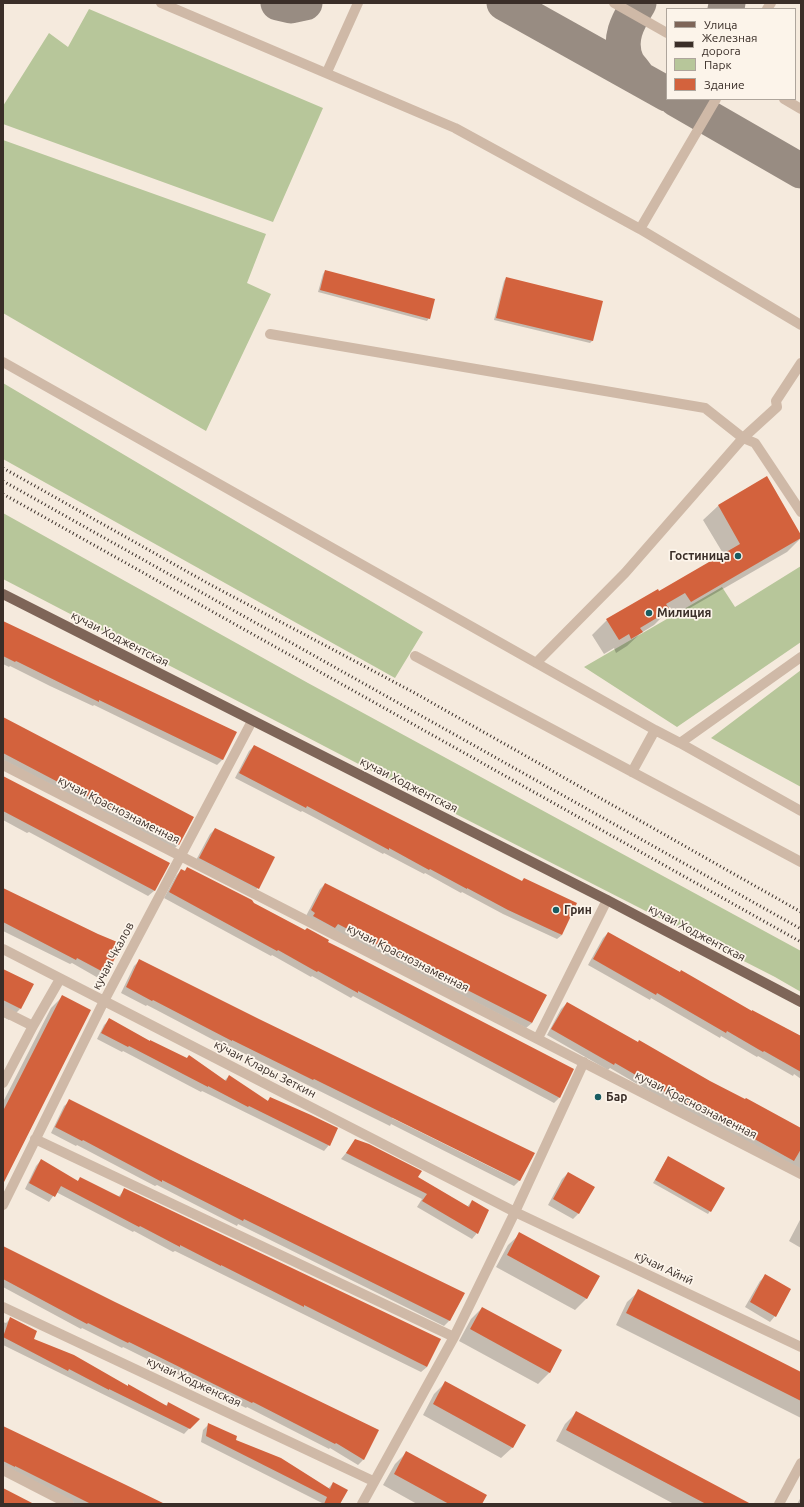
<!DOCTYPE html>
<html>
<head>
<meta charset="utf-8">
<style>
  body { margin:0 }
  #map { position:relative; width:804px; height:1507px; overflow:hidden; background:#f5eadd; font-family:Ubuntu,sans-serif }
  canvas { display:block }
  .frame { position:absolute; inset:0; border:4px solid #3a2e28; pointer-events:none }
  .legend { position:absolute; left:666px; top:8px; width:130px; height:92px; box-sizing:border-box; background:#fcf4ea; border:1px solid #aea59c; margin:0; padding:5px 7px; list-style:none; font-size:12px; color:#3a2e28 }
  .legend li { display:flex; align-items:center; gap:8px; height:20px }
  .legend b { width:20px; border:1px solid #aea59c }
</style>
</head>
<body>
<div id="map">
<canvas width="804" height="1507"></canvas>
<div class="frame"></div>
<ul class="legend">
<li><b style="height:5px;background:#7e6558"></b>Улица</li>
<li><b style="height:5px;background:#3a2e28"></b>Железная дорога</li>
<li><b style="height:11px;background:#b7c69a"></b>Парк</li>
<li><b style="height:11px;background:#d3623d"></b>Здание</li>
</ul>
</div>
<script>
const ctx = document.querySelector('canvas').getContext('2d');
ctx.lineJoin = 'round';
function paint(path, color) { ctx.fillStyle = color; ctx.fill(path, 'evenodd'); }
function stroke(path, color, width, dash) { ctx.strokeStyle = color; ctx.lineWidth = width; ctx.lineCap = dash ? 'butt' : 'round'; ctx.setLineDash(dash || []); ctx.stroke(path); }
function label(font, color, halo, rows, align = 'center') {
  ctx.font = font + ' Ubuntu,sans-serif'; ctx.lineWidth = 3.5; ctx.setLineDash([]); ctx.textBaseline = 'middle'; ctx.strokeStyle = halo; ctx.fillStyle = color; for (const [text, x, y, turn = 0] of rows) {
    ctx.save(); ctx.translate(x, y); ctx.rotate((+turn || 0) * Math.PI / 180); ctx.textAlign = isNaN(turn) ? turn : align; if (halo) ctx.strokeText(text, 0, 0); ctx.fillText(text, 0, 0); ctx.restore();
  }
}
const green = new Path2D(`
  M89,9L323,108L273,222L3,124V106L49,33L68,47Z
  M3,140L266,234L247,283L271,294L206,431L3,313Z
  M3,383L423,632L395,678L3,459Z
  M3,513L308,683L801,951V992L775,977L397,784L3,579Z
  M801,566V642L677,727L584,667L722,587L735,607Z
  M801,670V787L711,738Z`);
const shadow = new Path2D(`
  M325,271L429,318L427,321L318,292L323,274Z
  M506,278L602,302L592,341L590,343L494,320L504,281Z
  M766,478L801,538L787,552L676,616L670,607L668,608L669,610L654,625L641,633L627,646L616,653L614,648L604,654L592,635L607,620L659,592L724,555L703,520L718,506Z
  M3,622L236,732L222,760L217,765L94,705L93,706L50,686L10,666L9,667L3,664Z
  M3,719L192,818L178,845L173,850L3,760Z
  M254,746L562,935L557,939L503,914L462,892L461,893L425,873L424,874L384,853L383,854L302,811L301,812L235,778L249,751Z
  M3,777L168,863L154,891L148,896L29,832L27,833L3,820Z
  M215,829L258,888L252,893L194,864L210,834Z
  M187,868L253,904L572,1070L559,1098L554,1103L353,996L351,998L312,976L311,977L272,955L271,956L164,898L176,876L181,870L184,872Z
  M325,884L532,1023L526,1028L306,916L320,889Z
  M3,890L97,935L121,944L106,974L100,979L72,963L70,964L3,931Z
  M608,933L752,1012L801,1036V1079L794,1074L793,1076L758,1056L757,1057L721,1036L720,1038L651,998L650,1000L588,965L603,938Z
  M140,960L259,1020L533,1153L519,1181L393,1116L392,1118L519,1181L514,1186L391,1124L390,1126L227,1045L225,1046L147,1005L146,1006L121,993L134,966Z
  M3,970L20,1009L9,1020L3,1017Z
  M62,997L3,1181V1102L51,1008Z
  M567,1003L709,1082L801,1129V1171L678,1108L610,1068L608,1070L547,1035L561,1009Z
  M110,1019L149,1042L186,1059L189,1056L224,1081L229,1076L267,1102L270,1098L329,1145L324,1151L202,1091L201,1092L123,1051L122,1052L97,1039L104,1025Z
  M70,1101L463,1293L449,1321L444,1326L238,1224L237,1226L157,1185L155,1186L77,1145L76,1146L51,1133L64,1106Z
  M356,1141L467,1207L472,1201L477,1233L472,1239L417,1207L422,1199L341,1159Z
  M41,1160L77,1182L80,1179L118,1197L125,1190L427,1367L421,1372L175,1251L173,1252L134,1231L133,1232L56,1192L49,1202L25,1189L36,1166Z
  M666,1160L710,1211L708,1214L653,1183Z
  M568,1173L593,1187L578,1214L573,1219L548,1205L562,1179Z
  M801,1218V1248L789,1241Z
  M520,1234L587,1298L575,1310L496,1267L508,1245Z
  M3,1247L114,1303L378,1430L363,1460L358,1465L330,1448L329,1449L247,1407L246,1408L123,1347L122,1348L82,1328L81,1329L3,1287Z
  M765,1276L790,1290L775,1316L770,1322L745,1307L760,1281Z
  M639,1291L801,1373V1418L616,1325L627,1302Z
  M482,1308L561,1351L549,1373L538,1384L459,1341L471,1319Z
  M10,1319L33,1339L165,1406L168,1404L198,1419L184,1434L3,1345V1322L6,1323Z
  M446,1382L513,1447L501,1458L423,1415L434,1394Z
  M576,1413L736,1504H674L556,1441L565,1424Z
  M209,1424L235,1440L328,1489L333,1483L339,1504H321L322,1503L201,1442L203,1430Z
  M3,1427L163,1504H76L50,1491L3,1469Z
  M406,1453L481,1504H417L383,1485L395,1464Z
  M801,1497V1504H797Z`);
const taxiway = new Path2D(`
  M278,3L291,6L305,3
  M504,3L667,94
  M725,9L728,3
  M638,77C635,72 630,67 627,62C617,40 628,21 639,3
  M676,99L801,171`);
const building = new Path2D(`
  M325,270L435,299L430,319L320,290Z
  M506,277L603,301L593,341L496,318Z
  M767,476L801,535V538L691,602L685,593L666,604L670,610L640,628L643,632L631,639L629,634L619,640L606,619L658,589L659,591L740,544L718,505Z
  M3,621L237,732L223,760L99,700V702L16,661L15,662L3,656Z
  M3,717L194,817L179,845L59,781L58,782L3,753Z
  M254,745L522,881L524,878L577,903L562,935L508,910L467,888V889L430,869L429,870L389,848V850L307,806L306,808L239,773Z
  M3,776L170,863L155,891L3,811Z
  M215,828L275,857L259,889L199,858Z
  M187,867L252,900L254,903L305,930L307,928L329,940L328,942L346,951L574,1069L560,1098L358,991V993L318,971L317,972L278,950L277,951L169,892L181,869L185,871Z
  M325,883L547,995L532,1023L420,966V967L338,924L335,928L313,916L315,913L311,910Z
  M3,888L98,934L122,944L107,974L77,958L76,960L3,922Z
  M608,932L680,972L681,970L752,1011V1010L801,1036V1072L764,1051L763,1052L727,1031L726,1033L657,993L656,995L593,959Z
  M139,959L259,1019L535,1153L520,1181L314,1079L313,1080L232,1040V1041L153,1000L152,1001L126,987Z
  M3,969L34,984L21,1009L3,1000Z
  M62,995L91,1010L3,1184V1111Z
  M567,1002L638,1042L639,1040L710,1081L745,1099L746,1098L801,1128V1149L794,1161L722,1121L721,1123L685,1102L684,1103L615,1063L614,1065L551,1029Z
  M109,1018L150,1041V1040L187,1058L189,1055L226,1081L229,1075L268,1101L270,1097L311,1115L338,1128L330,1146L249,1106L248,1107L208,1086V1087L129,1046L128,1047L101,1033Z
  M69,1099L189,1159L465,1293L450,1321L244,1219L243,1221L162,1180V1182L83,1140L82,1141L55,1127Z
  M355,1139L369,1144L422,1171L418,1177L469,1207L472,1200L489,1210L478,1234L422,1201L427,1194L346,1153Z
  M668,1156L725,1188L711,1212L655,1180Z
  M41,1159L78,1181L80,1177L120,1197L124,1188L441,1339L427,1367L304,1305V1307L221,1265V1266L180,1245V1247L140,1226L139,1227L61,1186L55,1197L29,1183Z
  M568,1172L595,1187L579,1214L553,1199Z
  M519,1232L600,1276L587,1299L507,1255Z
  M3,1246L115,1302L379,1430L364,1460L336,1443L335,1444L253,1402L252,1403L129,1342L128,1343L88,1323L87,1324L3,1279Z
  M765,1274L791,1289L776,1317L750,1302Z
  M638,1289L801,1372V1401L626,1313Z
  M482,1307L562,1350L550,1373L470,1329Z
  M10,1317L37,1331L34,1339L74,1355L128,1386V1384L167,1406L168,1402L200,1419L190,1429L109,1389V1390L69,1369L68,1371L3,1337Z
  M445,1381L526,1425L513,1448L433,1404Z
  M576,1411L751,1504H706L566,1430Z
  M208,1423L237,1436L236,1440L281,1458L330,1489L333,1482L348,1490L340,1504H324L327,1497L206,1436Z
  M3,1426L124,1484L165,1504H91L15,1466V1467L3,1461Z
  M406,1451L487,1495L482,1504H449L394,1474Z
  M3,1488L34,1504H3Z`);
const minor = new Path2D(`
  M161,3L455,128L640,229L801,325
  M614,3L667,33
  M767,9L771,3
  M327,72L358,3
  M784,99L801,109
  M640,229L716,99
  M270,334L705,408L743,438L755,443L801,512
  M3,362L655,730L680,743L801,811
  M415,656L801,862
  M536,663L625,573L743,438L777,407L776,401L801,363
  M680,743L801,657
  M3,765L801,1174
  M632,772L655,730
  M3,949L515,1212L801,1347
  M3,1011L33,1026L60,979
  M538,1038L607,900
  M3,1083L33,1026
  M35,1139L454,1337
  M3,1205L104,1001L252,721
  M3,1307L373,1481
  M3,1470L69,1504
  M362,1504L454,1337L515,1212L584,1062
  M779,1504L801,1463`);
const major = new Path2D(`
  M3,594L607,900L801,1002`);
const rail = new Path2D(`
  M3,468L211,585L413,692L801,912
  M3,481L801,929
  M3,494L801,942`);
const markers = [
  [738,556,4,"#195c61"],
  [649,613,4,"#195c61"],
  [556,910,4,"#195c61"],
  [598,1097,4,"#195c61"]
];
const poiNames = [
  ["Гостиница",730,556,"right"],
  ["Милиция",657,613],
  ["Грин",564,910],
  ["Бар",606,1097]
];
const streetNames = [
  ["кучаи Ходжентская",120,639,27],
  ["кучаи Ходжентская",409,785,27],
  ["кучаи Краснознаменная",119,810,27],
  ["кучаи Ходжентская",697,933,28],
  ["кучаи Чкалов",113,956,-62],
  ["кучаи Краснознаменная",408,958,27],
  ["кӯчаи Клары Зеткин",265,1069,27],
  ["кучаи Краснознаменная",696,1105,27],
  ["кӯчаи Айнӣ",664,1268,25],
  ["кучаи Ходженская",194,1382,25]
];
paint(green, '#b7c69a');
paint(shadow, '#0003');
stroke(taxiway, '#988c82', 35);
paint(building, '#d3623d');
stroke(minor, '#cfb9a7', 10);
stroke(major, '#7e6558', 10);
stroke(rail, '#3a2e28', 3, [1, 3]);
for (const [x, y, r, color] of markers) { const dot = new Path2D(); dot.arc(x, y, r, 0, 2 * Math.PI); ctx.fillStyle = color; ctx.fill(dot); stroke(dot, '#fcf4ea', 1.5); }
label('bold 12px', '#3a2e28', '#fcf4ea', poiNames, 'left');
label('12px', '#3a2e28', '#fcf4ea', streetNames);
</script>
</body>
</html>
